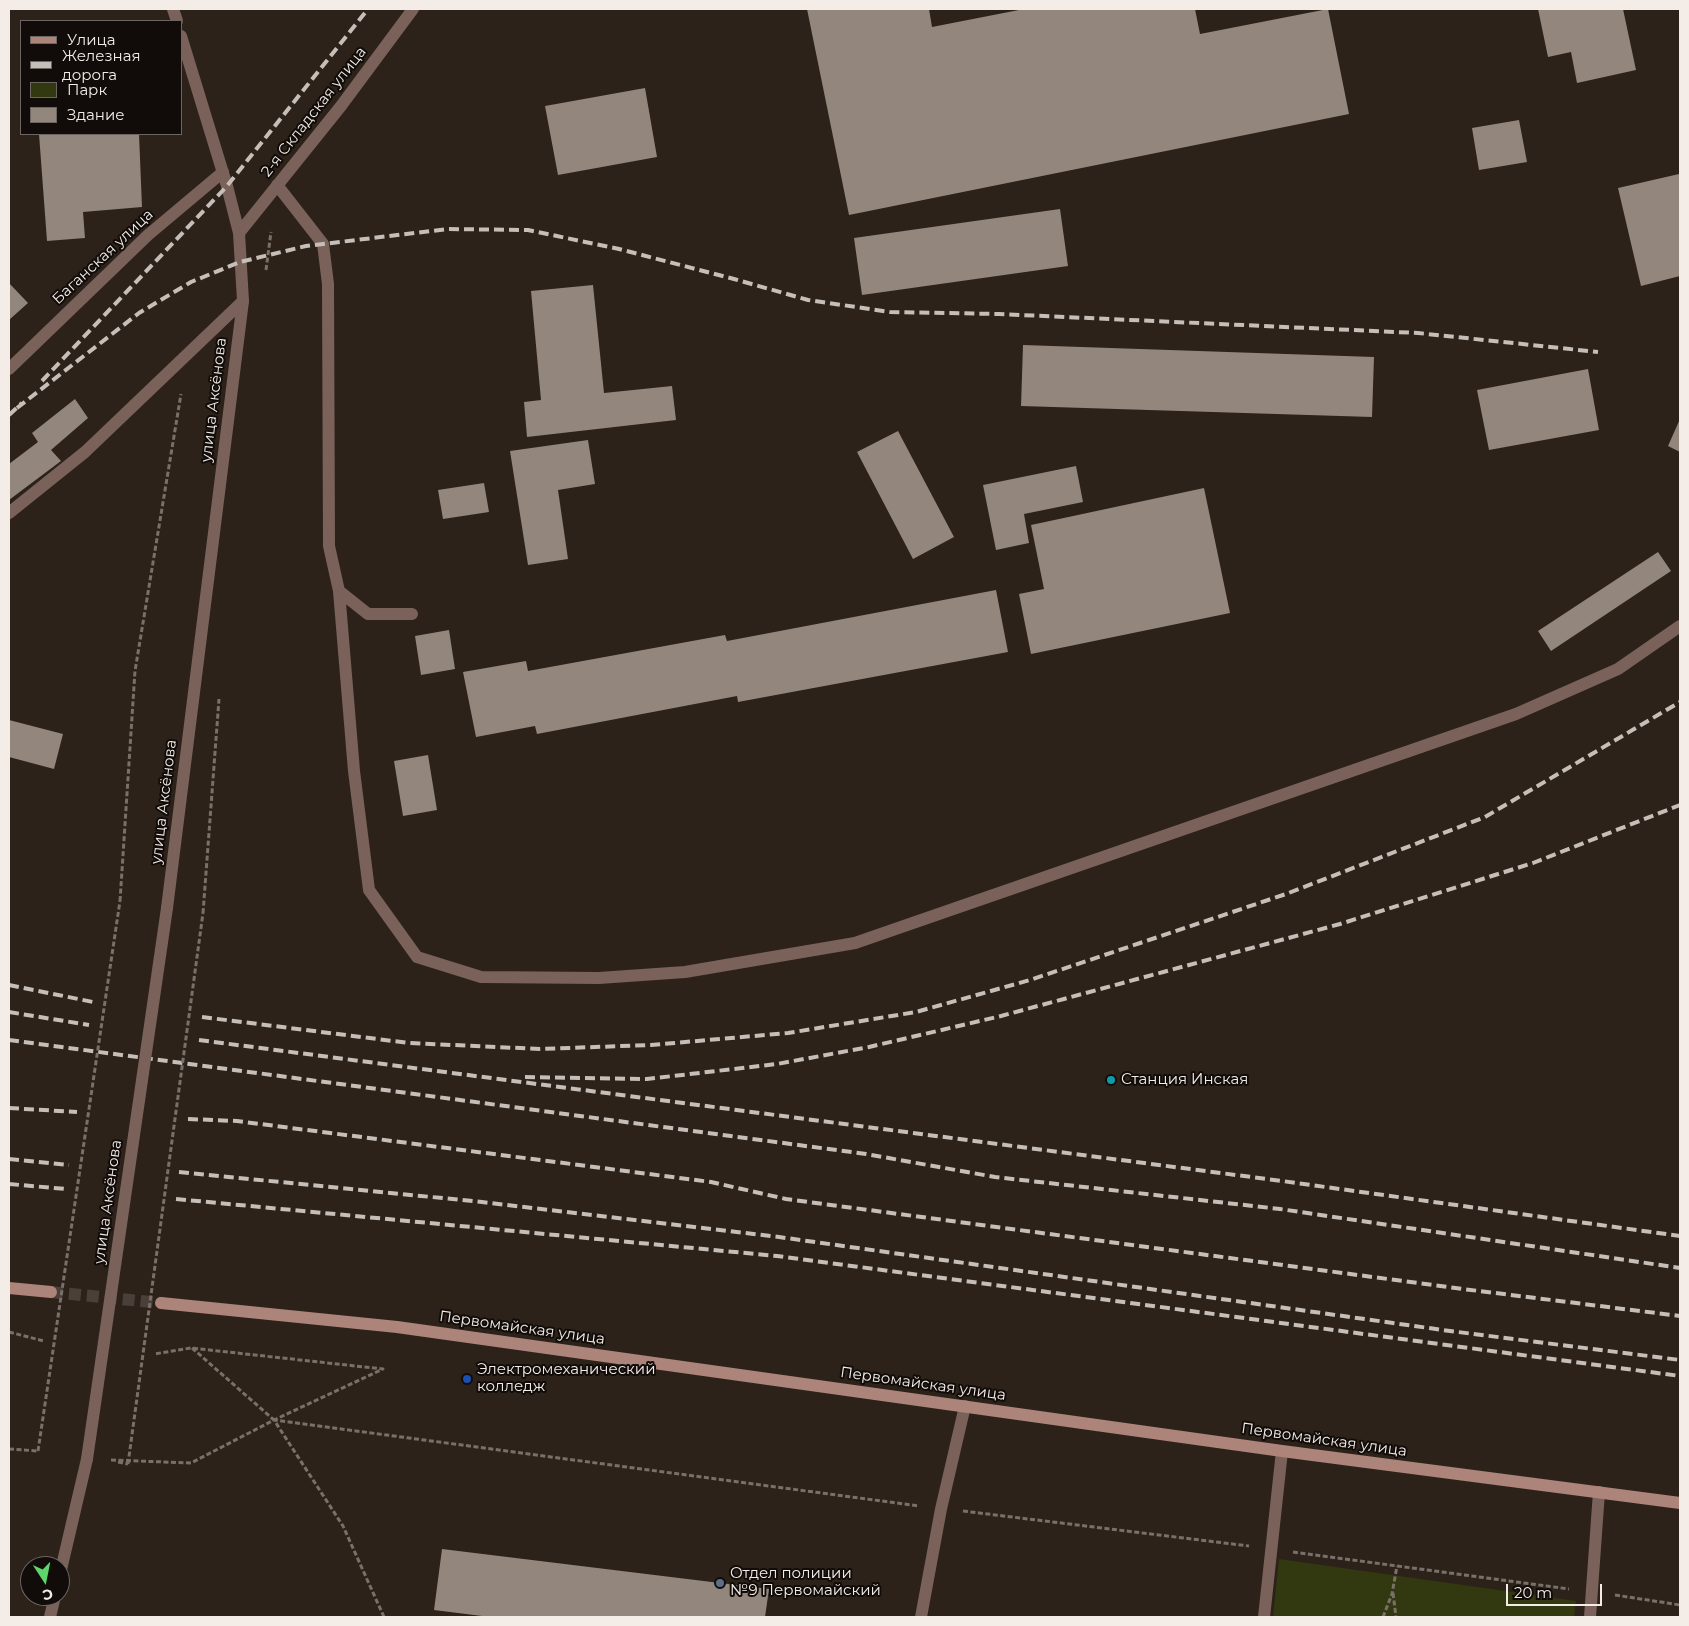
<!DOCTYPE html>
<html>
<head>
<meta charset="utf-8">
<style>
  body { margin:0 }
  #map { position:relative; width:1689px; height:1626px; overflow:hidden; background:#2c221a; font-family:Montserrat,sans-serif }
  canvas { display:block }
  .frame { position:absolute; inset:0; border:10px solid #f3ece7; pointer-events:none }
  .legend { position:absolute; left:20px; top:20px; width:162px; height:115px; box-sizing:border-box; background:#110c09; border:1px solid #6b6662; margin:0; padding:6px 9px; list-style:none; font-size:15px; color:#f3ece7 }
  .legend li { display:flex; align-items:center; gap:10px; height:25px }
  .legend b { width:25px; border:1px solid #6b6662 }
  .north { position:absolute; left:20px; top:1556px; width:50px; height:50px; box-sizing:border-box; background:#110c09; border:1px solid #6b6662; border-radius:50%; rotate:169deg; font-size:14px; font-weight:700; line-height:20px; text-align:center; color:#f3ece7 }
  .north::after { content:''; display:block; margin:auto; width:18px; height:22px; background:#5ed56c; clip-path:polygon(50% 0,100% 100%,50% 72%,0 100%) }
  .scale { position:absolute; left:1506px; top:1584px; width:96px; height:22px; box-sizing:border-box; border:2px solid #f3ece7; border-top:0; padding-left:6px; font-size:15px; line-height:18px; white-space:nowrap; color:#f3ece7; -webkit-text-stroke:4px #110c09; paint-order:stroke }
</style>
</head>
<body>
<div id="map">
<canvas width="1689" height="1626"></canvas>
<div class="frame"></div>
<ul class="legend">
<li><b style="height:6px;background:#ac8479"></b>Улица</li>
<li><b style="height:6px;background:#c6beb8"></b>Железная дорога</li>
<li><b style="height:14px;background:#32380f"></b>Парк</li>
<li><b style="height:14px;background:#93867c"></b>Здание</li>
</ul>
<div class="north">С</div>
<div class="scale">20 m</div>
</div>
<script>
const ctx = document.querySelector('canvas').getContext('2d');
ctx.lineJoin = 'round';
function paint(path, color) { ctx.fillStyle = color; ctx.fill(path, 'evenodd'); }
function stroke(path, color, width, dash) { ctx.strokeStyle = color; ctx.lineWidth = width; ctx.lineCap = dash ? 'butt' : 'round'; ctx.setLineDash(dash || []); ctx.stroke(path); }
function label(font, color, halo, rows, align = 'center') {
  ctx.font = font + ' Montserrat,sans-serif'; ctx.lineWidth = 4; ctx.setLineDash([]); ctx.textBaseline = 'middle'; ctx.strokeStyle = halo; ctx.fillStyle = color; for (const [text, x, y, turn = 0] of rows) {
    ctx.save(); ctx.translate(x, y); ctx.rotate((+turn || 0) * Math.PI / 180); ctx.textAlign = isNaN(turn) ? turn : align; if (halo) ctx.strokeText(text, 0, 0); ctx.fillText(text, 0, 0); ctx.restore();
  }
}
const green = new Path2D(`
  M1279,1559L1576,1601L1574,1617H1273Z`);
const building = new Path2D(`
  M807,9H929L932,27L1024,9H1195L1200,34L1328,9L1349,114L849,215Z
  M1538,9H1623L1636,70L1577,83L1571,52L1548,57Z
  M645,88L657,157L558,175L545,106Z
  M1519,120L1527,162L1479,170L1472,128Z
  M39,134H139L142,207L83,212L85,238L47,241Z
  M1679,174L1680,276L1641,286L1618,188Z
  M1060,209L1068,266L862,295L854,238Z
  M9,283L28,303L9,320Z
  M593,285L604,393L672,386L676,420L527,437L524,402L541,400L531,291Z
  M1023,345L1374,357L1372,417L1021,406Z
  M1588,369L1599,430L1489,450L1477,390Z
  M75,399L88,418L51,450L61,461L9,500V464L38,442L32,433Z
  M1680,419V452L1668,446Z
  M898,431L954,537L913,559L857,452Z
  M588,440L595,484L558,490L568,559L528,565L510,451Z
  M1076,466L1083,502L1024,514L1029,543L996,550L983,485Z
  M484,483L489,512L443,519L438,490Z
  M1204,488L1230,613L1031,654L1019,594L1044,589L1031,525Z
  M1658,552L1671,571L1551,651L1538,631Z
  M996,590L1008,652L738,702L737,696L537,734L535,726L476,737L463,672L526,661L528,671L725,635L727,641Z
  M449,630L455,669L421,675L415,636Z
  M9,720L63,734L54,769L9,757Z
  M428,755L437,810L403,816L394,761Z
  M442,1549L769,1589L765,1617H490L434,1610Z`);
const secondaryTunnel = new Path2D(`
  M51,1292L161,1303`);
const path = new Path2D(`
  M266,270L271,232
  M120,901L135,671L181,394
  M203,913L219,699
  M9,1332L44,1341
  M192,1348L274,1420
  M9,1449L38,1451
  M111,1460L191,1463L274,1420L383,1369L191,1348L154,1354
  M118,1462L128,1464
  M963,1511L1249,1546
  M1293,1552L1569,1589
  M1393,1593L1396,1617
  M1615,1595L1680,1605
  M384,1617L343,1526L274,1420L919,1506
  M1383,1617L1392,1594L1397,1566`);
const service = new Path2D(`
  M277,185L323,244L328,284L329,546L339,591L368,614H412
  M239,233L341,106L413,9
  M9,513L85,452L243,301
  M339,591L354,771L369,890L417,957L481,977L599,978L685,972L855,943L1516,714L1618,669L1680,626
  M921,1617L941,1509L965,1406
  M1264,1617L1282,1451
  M1590,1617L1599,1492`);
const minor = new Path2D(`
  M9,369L148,235L223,172`);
const tertiary = new Path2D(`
  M173,9L177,21
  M167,908L243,301L239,233L227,186L181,36
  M60,1574L87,1459
  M50,1617L55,1596`);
const secondary = new Path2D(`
  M9,1288L51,1292
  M161,1303L397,1327L1282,1451L1680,1503`);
const rail = new Path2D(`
  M42,381L227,186L368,9
  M17,408L139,313L191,282L240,262L306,246L448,229L528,230L619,249L734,279L808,300L890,312L999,314L1418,333L1598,352
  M9,415L22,403
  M9,985L93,1002
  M9,1012L89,1025
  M202,1017L409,1043L540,1049L651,1045L788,1033L916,1012L1030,980L1286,894L1485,817L1680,702
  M9,1040L866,1154L995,1177L1280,1209L1680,1268
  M199,1040L1282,1181L1680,1236
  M525,1077L647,1079L777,1064L869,1047L1001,1016L1340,924L1533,863L1680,805
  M9,1108L77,1112
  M188,1119L237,1121L711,1182L786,1199L1463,1289L1680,1316
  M9,1159L69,1165
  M179,1172L482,1202L779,1237L1450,1331L1680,1360
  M9,1184L66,1189
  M176,1199L777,1256L1680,1376`);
const pathBridge = new Path2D(`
  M38,1451L120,901
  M128,1464L203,913`);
const tertiaryBridge = new Path2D(`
  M87,1459L167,908`);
const markers = [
  [1111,1080,5,"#0f9aa8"],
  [467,1379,5,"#1a4fb4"],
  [720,1583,5,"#5c6f8a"]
];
const streetNames = [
  ["2-я Складская улица",314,112,-52],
  ["Баганская улица",103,257,-43],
  ["улица Аксёнова",214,400,-83],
  ["улица Аксёнова",164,802,-83],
  ["улица Аксёнова",108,1202,-82],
  ["Первомайская улица",522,1328,8],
  ["Первомайская улица",923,1384,8],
  ["Первомайская улица",1324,1440,8]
];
const poiNames = [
  ["Станция Инская",1121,1080],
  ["Электромеханический",477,1370],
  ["колледж",477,1387],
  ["Отдел полиции",730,1574],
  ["№9 Первомайский",730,1591]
];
paint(green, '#32380f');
paint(building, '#93867c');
stroke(secondaryTunnel, '#4a4039', 12, [12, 6]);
stroke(path, '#797069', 3, [5, 2.5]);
stroke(service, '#7a625b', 12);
stroke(minor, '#7a625b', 12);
stroke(tertiary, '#7a625b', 12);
stroke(secondary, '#ac8479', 12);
stroke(rail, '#c6beb8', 4, [10, 5]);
stroke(pathBridge, '#797069', 3, [5, 2.5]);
stroke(tertiaryBridge, '#7a625b', 12);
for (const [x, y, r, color] of markers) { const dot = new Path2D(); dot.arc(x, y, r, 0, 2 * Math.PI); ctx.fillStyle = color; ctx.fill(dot); stroke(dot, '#110c09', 2); }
label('15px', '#f3ece7', '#110c09', streetNames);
label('15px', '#f3ece7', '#110c09', poiNames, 'left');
</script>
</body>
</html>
